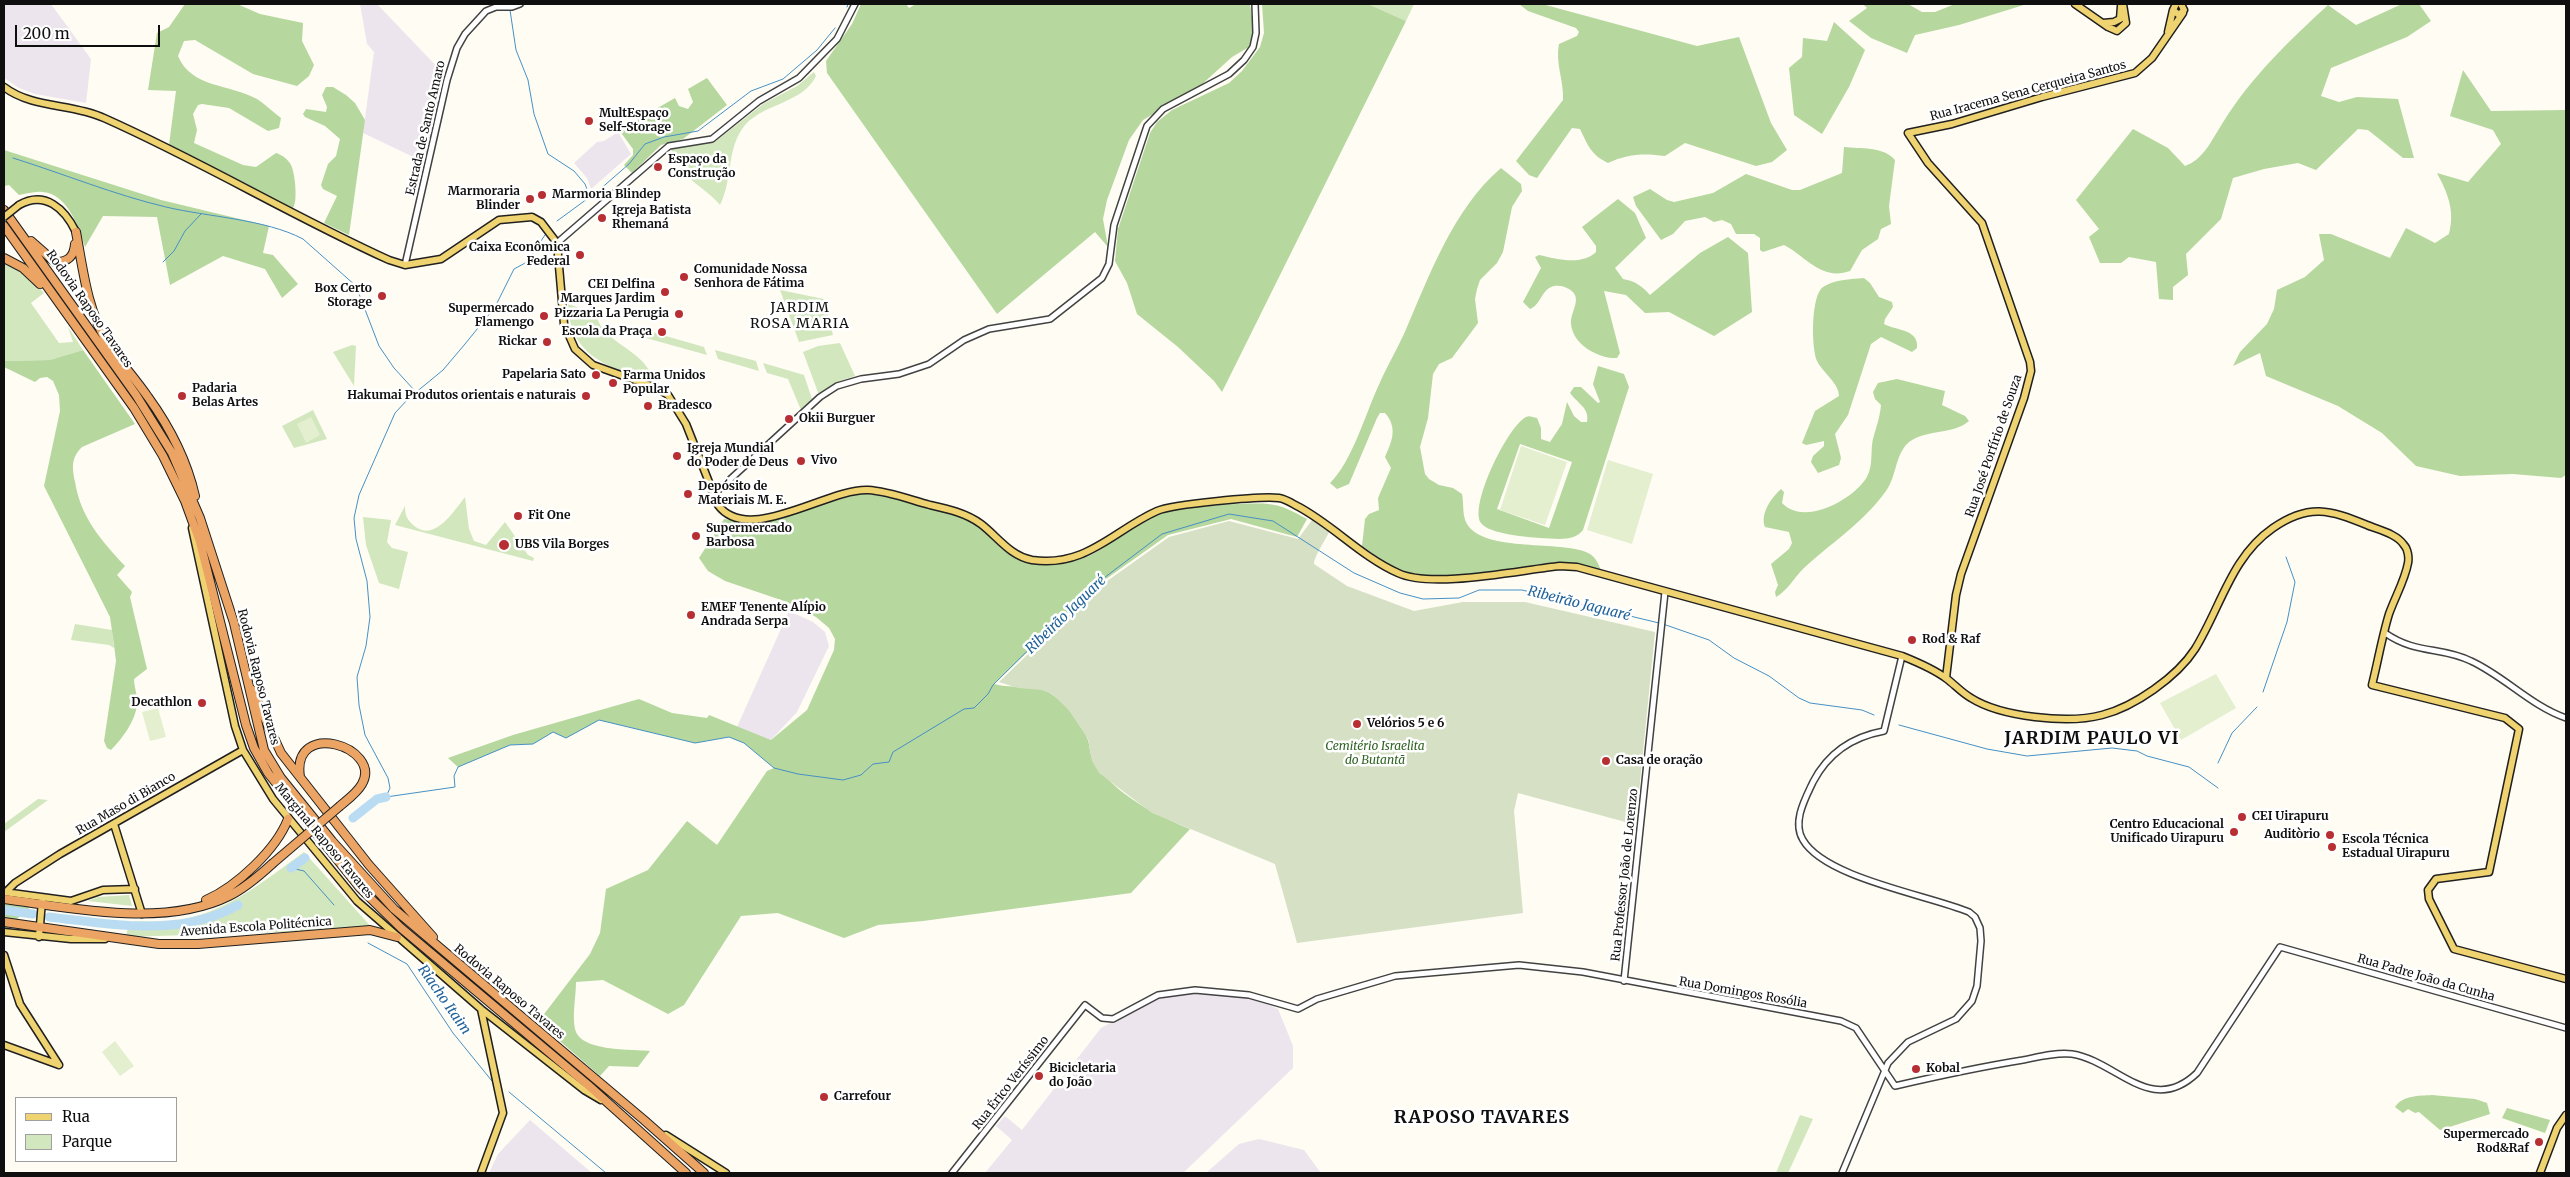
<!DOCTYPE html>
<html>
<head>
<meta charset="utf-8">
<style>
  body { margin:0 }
  #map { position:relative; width:2570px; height:1177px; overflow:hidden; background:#fefcf3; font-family:Merriweather,serif }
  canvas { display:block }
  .frame { position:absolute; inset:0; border:5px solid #0f0f0f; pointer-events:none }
  .legend { position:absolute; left:15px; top:1097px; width:162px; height:65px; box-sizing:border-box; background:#fff; border:1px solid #9f9f9f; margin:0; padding:6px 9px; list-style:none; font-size:15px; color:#0f0f0f }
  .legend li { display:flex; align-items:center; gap:10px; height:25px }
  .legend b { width:25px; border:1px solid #9f9f9f }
  .scale { position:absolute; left:15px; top:25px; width:145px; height:22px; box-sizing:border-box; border:2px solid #0f0f0f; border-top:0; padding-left:6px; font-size:15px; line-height:18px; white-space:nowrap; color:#0f0f0f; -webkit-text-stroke:4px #fff; paint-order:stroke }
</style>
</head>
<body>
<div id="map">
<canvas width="2570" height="1177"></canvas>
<div class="frame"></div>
<ul class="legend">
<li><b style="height:6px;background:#f0d371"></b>Rua</li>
<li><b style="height:14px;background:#d2e7be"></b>Parque</li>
</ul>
<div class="scale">200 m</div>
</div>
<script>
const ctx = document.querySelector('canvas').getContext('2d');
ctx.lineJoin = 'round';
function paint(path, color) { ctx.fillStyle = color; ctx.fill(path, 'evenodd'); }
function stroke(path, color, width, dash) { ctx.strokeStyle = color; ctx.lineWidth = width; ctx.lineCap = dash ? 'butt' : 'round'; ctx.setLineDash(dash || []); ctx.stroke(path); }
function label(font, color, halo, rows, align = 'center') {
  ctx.font = font + ' Merriweather,serif'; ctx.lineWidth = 5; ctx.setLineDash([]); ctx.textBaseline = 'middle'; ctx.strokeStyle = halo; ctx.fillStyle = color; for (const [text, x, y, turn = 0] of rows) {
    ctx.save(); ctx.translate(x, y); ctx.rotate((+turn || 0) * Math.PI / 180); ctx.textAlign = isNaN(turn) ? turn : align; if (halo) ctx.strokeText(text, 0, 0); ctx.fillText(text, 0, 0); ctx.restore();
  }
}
const industrial = new Path2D(`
  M4,4H51L91,59L86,103L35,94L19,88L4,78Z
  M360,4H377L444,74L424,162L363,133L374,52L367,44Z
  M618,132L631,154L591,189L587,178L574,163L597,142L604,141Z
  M789,611L813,622L825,632L829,646L797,712L771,740L737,727Z
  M1218,992L1254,998L1278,1009L1293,1046V1068L1183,1173H985L1012,1140L996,1126L1005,1116L1022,1130L1101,1028L1151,1001L1181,994Z
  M530,1120L592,1173H489L498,1154Z
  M1259,1139L1304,1150L1321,1173H1206L1239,1144Z`);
const green = new Path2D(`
  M1368,4H1414L1406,21Z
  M814,72L816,76C803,103 765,103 745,125C726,148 733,180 720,205C711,194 698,186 688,177C682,172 676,157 671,150L673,148L716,141L763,104L797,86Z
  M4,260C21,266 32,280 44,293L31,303L59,343L73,342L68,327L83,350L50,360L4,361Z
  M780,290L824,299L833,335L799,342Z
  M568,304L595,313C598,319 599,325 604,330C618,346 638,352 649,370L646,379C605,367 569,353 568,304Z
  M652,332L704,347L707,355L646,338Z
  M840,343L855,376L839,381L819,395L803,352L818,346Z
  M352,345L356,346L354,386L333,352Z
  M715,350L756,361L759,371L718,359Z
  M763,363L804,375L812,399L801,410L788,379L767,373Z
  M313,410L327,439L294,448L282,426Z
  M465,497L469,529L474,541L486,545L505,522L528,555L534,558L533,561L395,525L405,506C405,514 406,518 412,524C433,545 454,511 465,497Z
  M363,517L391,520L387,542L392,548L408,552L399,589L379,583L366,545Z
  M75,624L112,630L114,648L109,645L71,640Z
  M38,799L48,800L4,832V824Z
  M304,852L373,929L126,937L129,922C143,921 157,922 171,921C223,916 264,881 304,852Z
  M129,895L132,906L88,901L98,897Z
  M1800,1115L1813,1119L1788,1173H1776Z`);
const forest = new Path2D(`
  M185,4H237L260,14L303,23L302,41L314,65L309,76L297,86L253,74L195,40L184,41L178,56C191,88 230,84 257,99C265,104 273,112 281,118L279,128L268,131L229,108L202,104L198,105L193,114L197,130L194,143L243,165L256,167L276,153C282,155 288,159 291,165C295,173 298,201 293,208L169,145L176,91L148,90L157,33L169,27Z
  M861,4H906L909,8L916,4H1250L1254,32L1249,47L1232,57L1199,87L1143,120L1129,140L1107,200L1103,219L1108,247L1095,232L997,314L827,73L826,61L852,24Z
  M1262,4H1368L1406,21L1222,392L1214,381L1178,347L1137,314L1127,283L1115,261L1118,229L1150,133L1157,122L1172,110L1229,83L1242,71L1260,47L1264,33Z
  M1519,4H1542L1697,46L1739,37L1771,123L1787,150L1772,162L1756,166L1685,143L1665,156C1644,153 1627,154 1608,163C1590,154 1588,145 1580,129L1572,128L1537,178L1529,175L1516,161L1563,100C1564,80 1555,63 1559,44L1577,36L1579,32L1576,28L1528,11Z
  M1863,4H1908L1922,12H1935L1955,4H2027L1959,25L1915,35L1907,53L1871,38L1849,21L1867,8Z
  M2402,4H2419L2431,21L2407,37L2331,68L2321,96L2339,102L2357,97L2398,99L2414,158H2403L2368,130L2358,129L2316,170L2298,163L2264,169L2233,178L2221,219L2186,254L2188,275L2173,287V300L2159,299L2156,262L2129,257L2121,263H2100L2089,237L2099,229L2076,200L2133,129L2168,148L2185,166C2204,159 2211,141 2222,124C2250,78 2289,41 2328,5L2356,25Z
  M1834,22L1865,50L1849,87L1822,134L1794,115L1789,68L1802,57L1803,38L1827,41Z
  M2463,70L2491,111L2566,110V475L2561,478L2513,474L2460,476L2416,466L2382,433L2338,406L2266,376L2260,353L2233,366L2240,352L2267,324L2274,309L2277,290L2305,277L2324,260L2319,234H2331L2390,258L2406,228L2435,243L2449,234C2455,210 2448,194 2437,173L2468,182L2501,144L2493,130L2450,116Z
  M707,78L727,105L683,139L661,145L632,173L624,165L633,155V149L619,130L675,98L679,106L688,109L693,102L688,89Z
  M326,87H333L346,95L355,103L365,120L349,235L324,223L337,196L323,189L321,185L328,164L336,156L340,139L325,126L305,117L303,114L306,109L326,112L327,107L322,95Z
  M1844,147C1860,149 1883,146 1895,160L1889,206L1891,224L1881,229L1878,239L1862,250L1850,271C1821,281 1807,257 1784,245L1763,252L1760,250V238L1754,234H1736L1731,224L1722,220L1714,222L1705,217L1685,221L1673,234L1661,240L1636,206L1633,197L1650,189L1667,200L1674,202L1713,193L1746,174L1792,190H1800L1842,173Z
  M4,150L161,200L269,226L263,253L273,255L298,284L282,298L265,269L223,256L170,285L157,217L103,216L85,247C79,227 67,193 42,192C35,191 26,194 19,195L9,185L4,186Z
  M1501,168L1521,184L1522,191L1512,207L1503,252L1497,263L1480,280L1477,289L1475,299L1478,323L1452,358L1439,364L1433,374L1428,418L1420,447L1425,474L1429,479L1439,485L1453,488L1462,494C1464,504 1462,516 1467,524C1484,553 1563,540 1588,553C1595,556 1598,563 1601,570C1541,552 1480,586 1419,576C1398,573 1379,558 1362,546L1365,519L1369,514L1379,510L1378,498L1391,468L1385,457C1392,441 1398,428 1385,413H1380L1377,418L1349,484L1337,489L1330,483C1351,463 1365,416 1377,389C1385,370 1395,353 1404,334C1429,277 1452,210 1501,168Z
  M1618,199L1635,213L1646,238L1615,268L1623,279C1635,281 1642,286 1650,295L1700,253L1728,237L1748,253L1752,312L1714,336L1669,312L1645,313L1626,295L1604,291L1620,353L1617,358C1599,359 1573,345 1571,324C1570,311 1584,298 1569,289C1564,286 1559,285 1554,286C1541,289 1542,304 1530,309L1523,302L1541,268L1535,257L1539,255C1557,259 1581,266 1596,252V246L1582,227Z
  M1864,278L1870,283L1879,297L1892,302L1893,307L1885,319L1884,324C1897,331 1919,329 1917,348L1912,352L1881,337L1871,344L1848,415L1835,434L1841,458L1839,465L1818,473L1811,462L1813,456L1824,446V441L1806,445L1802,443L1815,411L1839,396C1839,383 1823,373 1817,361C1811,347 1811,295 1823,287C1833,280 1851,279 1864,278Z
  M83,350L135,424L82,447C71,458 72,467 75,482C81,518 101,540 125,566L117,575L132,592L130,597L147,669L134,679C134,687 138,696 137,704C136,720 122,739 111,750L107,748L104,741L116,661L114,645L110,617L44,486L60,411L59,395L53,381L47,377L40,378L35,382L4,367V361L50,360Z
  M1598,366L1624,374L1629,387L1583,530C1573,543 1554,538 1540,538C1526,537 1489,534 1481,523C1469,505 1508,426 1526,417C1530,415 1532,417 1537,418L1541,428V439L1550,442L1562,424L1567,402L1574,416L1581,422H1587C1590,408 1577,403 1570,393L1574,387H1581L1598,403L1600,402L1593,384ZM1520,444L1572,462L1549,528L1497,509Z
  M1897,379L1945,391L1942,405L1965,416L1969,421C1952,436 1922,428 1906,445C1895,458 1896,477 1886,491C1862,524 1832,542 1803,569C1794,578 1787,591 1776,597L1775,592L1778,585L1771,564L1789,549L1792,543L1789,532L1765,527C1760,514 1771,498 1781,489L1784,492L1782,503C1804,526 1850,501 1865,480C1874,468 1870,452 1873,439C1876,428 1880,417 1881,405L1875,399L1873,392L1878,383Z
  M863,493C891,498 956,509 979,524C987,529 992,536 999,541C1014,552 1033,562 1051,563C1097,565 1114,535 1148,517C1166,508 1246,502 1268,504C1282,505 1294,512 1307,519L1297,537L1231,519L1168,535L1096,586L994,684C1012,689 1038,684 1053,695C1067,705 1082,724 1088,740C1090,747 1090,756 1094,762C1116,795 1154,814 1190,829L1131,893L923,921L878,925L844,938L778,913L741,916L684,1005L668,1014L603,980L576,982C576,996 572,1015 575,1029C580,1052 632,1049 650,1051L638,1067L609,1066L600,1076L538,1022L590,954L600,933L606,889L648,870L687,821L717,845L767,771L774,768L744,743L729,737L695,743L599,720L566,738L553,732L533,744L510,745L458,767L448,758L513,735L639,699L672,713L707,718L709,715L771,740L807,710L834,650L835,639L829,628L816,617L787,602L725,581L708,571L699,558L724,519L753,523Z
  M4,904L30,907L4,931Z
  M2432,1095L2475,1099L2487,1103L2490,1114L2440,1130L2419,1112L2415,1113L2408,1109L2403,1113L2395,1107C2403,1095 2419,1096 2432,1095Z
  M2507,1108L2550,1120L2545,1133L2502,1118Z`);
const cemetery = new Path2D(`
  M1312,520L1329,532C1325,541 1314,556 1314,564L1347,586L1414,611L1463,602H1525L1655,632L1636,822L1633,824L1518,793L1514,811L1523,913L1297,943L1275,864L1152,813L1099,773L1092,761L1088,739L1068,709L1052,694L1042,690L1018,688L999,682L1096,589L1169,537L1229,521L1298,539Z`);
const pitch = new Path2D(`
  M311,417L320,435L306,443L297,424Z
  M1521,446L1567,462L1545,525L1500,510Z
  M1608,460L1653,474L1632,544L1587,530Z
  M2216,674L2236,708L2181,740L2160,703Z
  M158,708L166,737L150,741L142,712Z
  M115,1041L134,1066L120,1076L102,1052Z`);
const stream = new Path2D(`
  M847,7L848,4
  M510,10L516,50L528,80L534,114L548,154L574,171L585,184L590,197
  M13,158C64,174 115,195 166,207C208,217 265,219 303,239L356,286L379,346L394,368L415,391
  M557,221L598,191L629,164L645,144L664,137L698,131L751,91L783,79L817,50L835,28
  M545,235L527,262L514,269L495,307L465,344L443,370L409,398L395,413L359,495L354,518L356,539L367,581L370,617L366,646L357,677L359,705L365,735L388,778L390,788L386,797L455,787L454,776L458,767L510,745L533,744L553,732L566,738L599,720L695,743L729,737L744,743L774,768L798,774L843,780L861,775L873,764L889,762L893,752L964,709L974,708L988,694L993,685L1092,587L1162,534L1229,514L1273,521L1354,573L1400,593L1423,599L1459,598L1479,590H1522L1659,623
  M163,262L174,251L185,231L201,214
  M1663,624L1709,640L1734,658L1769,676L1799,698L1810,703L1862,710L1874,715
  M2263,692L2287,622L2295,582L2286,557
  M1899,725L1987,749L2027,756L2112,748L2137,751L2147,756L2189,767L2218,788
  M2218,763L2232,733L2257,707
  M291,868L304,871L334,905
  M368,943L407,964L453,1033L492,1081
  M509,1092L606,1173`);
const river = new Path2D(`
  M353,818L377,799L386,797
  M291,868L305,858
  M4,910L33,914
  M49,917C112,924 180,938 238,905`);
const minor = new Path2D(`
  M557,243L669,146L712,139L759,101L799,78L837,39L855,4
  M405,265L447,80L457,48L465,34L486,11L496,7H512L520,4
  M713,495L820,397L837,386L861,379L899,374L929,364L964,340L989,329L1050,319L1102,278L1109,264L1114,225L1147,126L1163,109L1229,74L1244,60L1253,47L1256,33L1255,4
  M2385,633C2417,655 2440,646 2471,661C2504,676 2531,706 2566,718
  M1624,981L1665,592
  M952,1173L1085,1005L1102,1018L1113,1019L1158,995L1195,990L1249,995L1298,1009L1317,999L1395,976L1519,965L1583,972L1841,1021L1856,1028L1895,1086C1938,1076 1980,1067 2023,1060C2038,1057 2056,1052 2072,1054C2117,1061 2151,1117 2197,1073L2280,947L2566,1028
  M1842,1173L1888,1063L1908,1042L1956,1019L1972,1001L1977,986L1981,941L1980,928L1975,917L1969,912C1928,895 1825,878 1803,840C1792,822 1805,799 1813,782C1828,753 1851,737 1884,731L1902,656`);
const major = new Path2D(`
  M2075,4L2108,27L2117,31L2126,23L2123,4
  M2176,4L2173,10L2179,15L2184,10L2181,4
  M2103,23L2114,22L2120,19L2121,6
  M2168,32L2173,10
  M4,87C33,109 72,103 104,118C201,161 292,216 389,260L405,265L441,259L499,220L532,217L541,222L557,243L564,324L575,349L593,365L657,388L668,395L686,424L718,505C748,546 828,488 868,490C888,491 911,500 930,505C948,509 966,513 981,524C998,537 1010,556 1032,560C1086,568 1114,530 1157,511C1173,504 1260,496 1279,498C1286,499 1293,504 1299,507C1334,526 1362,557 1398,573C1432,589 1520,570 1560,566L1577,567L1902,656C1917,662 1934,669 1947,679C1955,685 1962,693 1971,698C2001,717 2068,724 2102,715C2134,707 2177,677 2195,649C2221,607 2231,557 2273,528C2309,503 2330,510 2367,525C2379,530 2397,534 2404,545C2408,549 2409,558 2408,563C2405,580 2395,597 2389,614C2382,637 2378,661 2372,685L2505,718L2519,729L2489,872L2436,879L2428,890L2429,899L2454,949L2566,979
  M19,205C45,190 65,209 76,232
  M192,528L235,726L243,750L273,799L357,901L481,1009L584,1090L601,1100
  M1946,678L1956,595L1961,574L2024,398L2031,371L2030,362L1982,223L1928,163L1908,133L1952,124L2042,97L2135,73L2152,58L2183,13
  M114,824L142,914
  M4,892L71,901L103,890L135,889
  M6,892L15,883L60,854L243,750
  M4,932L71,939H105
  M39,937L42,901
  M4,955L20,1004L59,1065
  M4,1045L59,1065
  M666,1135L726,1173
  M481,1173L503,1113L481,1009
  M2540,1173L2557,1128L2566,1115`);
const highway = new Path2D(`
  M4,210L136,395L172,453L200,518L234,623L264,750L281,778L332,841L394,909L644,1120L704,1173
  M4,226L134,408L163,456L185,501L200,542L246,725L254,748L268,773L360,888L401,928L588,1085L686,1173
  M76,232C83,269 87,309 107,342C119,361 135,378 148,397C169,426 187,461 195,496
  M31,241L55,262C68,262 74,257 75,244
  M4,258L23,268L40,284
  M252,690L281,753L369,865L433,937
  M300,777C291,718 383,747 362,784C357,793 347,800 340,806
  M4,899C73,908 165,928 229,896C245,888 259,876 272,864
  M206,900C236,887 276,850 288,819
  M4,922L159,944H198L370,930L397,937`);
const majorBridge = new Path2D(`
  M4,217L19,205`);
const highwayBridge = new Path2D(`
  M272,864L340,806`);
const markers = [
  [589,121,5,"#b72f33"],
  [658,167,5,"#b72f33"],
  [542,195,5,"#b72f33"],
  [530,199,5,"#b72f33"],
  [602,218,5,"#b72f33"],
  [580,255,5,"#b72f33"],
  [684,277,5,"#b72f33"],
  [665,292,5,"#b72f33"],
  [382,296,5,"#b72f33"],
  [679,314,5,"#b72f33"],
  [544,316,5,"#b72f33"],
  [662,332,5,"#b72f33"],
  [547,342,5,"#b72f33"],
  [596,375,5,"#b72f33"],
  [613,383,5,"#b72f33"],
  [182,396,5,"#b72f33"],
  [586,396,5,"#b72f33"],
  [648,406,5,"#b72f33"],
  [789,419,5,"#b72f33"],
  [677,456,5,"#b72f33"],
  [801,461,5,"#b72f33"],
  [688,494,5,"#b72f33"],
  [518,516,5,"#b72f33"],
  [696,536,5,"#b72f33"],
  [504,545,6,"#b72f33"],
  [691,615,5,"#b72f33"],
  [1912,640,5,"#b72f33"],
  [202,703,5,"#b72f33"],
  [1357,724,5,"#b72f33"],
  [1606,761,5,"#b72f33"],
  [2242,817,5,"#b72f33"],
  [2234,832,5,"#b72f33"],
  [2330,835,5,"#b72f33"],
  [2332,847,5,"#b72f33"],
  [1916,1069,5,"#b72f33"],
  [1039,1076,5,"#b72f33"],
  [824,1097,5,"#b72f33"],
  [2539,1142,5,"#b72f33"]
];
const streetNames = [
  ["Rua Iracema Sena Cerqueira Santos",2028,91,-15],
  ["Estrada de Santo Amaro",426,128,-77],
  ["Rodovia Raposo Tavares",89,309,55],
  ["Rua José Porfírio de Souza",1994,446,-71],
  ["Rodovia Raposo Tavares",258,677,76],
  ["Rua Maso di Bianco",126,804,-30],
  ["Marginal Raposo Tavares",324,841,50],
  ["Rua Professor João de Lorenzo",1625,875,-84],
  ["Avenida Escola Politécnica",256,927,-4],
  ["Rua Padre João da Cunha",2426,978,16],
  ["Rodovia Raposo Tavares",509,992,40],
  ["Rua Domingos Rosólia",1743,993,10],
  ["Rua Érico Veríssimo",1011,1083,-52]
];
const poiNames = [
  ["MultEspaço",599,114],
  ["Self-Storage",599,128],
  ["Espaço da",668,160],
  ["Construção",668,174],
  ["Marmoraria",520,192,"right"],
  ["Blinder",520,206,"right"],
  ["Marmoria Blindep",552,195],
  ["Igreja Batista",612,211],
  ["Rhemaná",612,225],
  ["Caixa Econômica",570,248,"right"],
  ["Federal",570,262,"right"],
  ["Comunidade Nossa",694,270],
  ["Senhora de Fátima",694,284],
  ["CEI Delfina",655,285,"right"],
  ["Marques Jardim",655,299,"right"],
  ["Box Certo",372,289,"right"],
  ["Storage",372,303,"right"],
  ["Supermercado",534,309,"right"],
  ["Flamengo",534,323,"right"],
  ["Pizzaria La Perugia",669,314,"right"],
  ["Escola da Praça",652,332,"right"],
  ["Rickar",537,342,"right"],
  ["Papelaria Sato",586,375,"right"],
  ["Farma Unidos",623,376],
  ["Popular",623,390],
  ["Padaria",192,389],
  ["Belas Artes",192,403],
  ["Hakumai Produtos orientais e naturais",576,396,"right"],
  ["Bradesco",658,406],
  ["Okii Burguer",799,419],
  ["Igreja Mundial",687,449],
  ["do Poder de Deus",687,463],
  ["Vivo",811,461],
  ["Depósito de",698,487],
  ["Materiais M. E.",698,501],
  ["Fit One",528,516],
  ["Supermercado",706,529],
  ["Barbosa",706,543],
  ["UBS Vila Borges",515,545],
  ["EMEF Tenente Alípio",701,608],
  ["Andrada Serpa",701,622],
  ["Rod & Raf",1922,640],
  ["Decathlon",192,703,"right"],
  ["Velórios 5 e 6",1367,724],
  ["Casa de oração",1616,761],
  ["CEI Uirapuru",2252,817],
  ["Centro Educacional",2224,825,"right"],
  ["Unificado Uirapuru",2224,839,"right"],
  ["Auditòrio",2320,835,"right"],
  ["Escola Técnica",2342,840],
  ["Estadual Uirapuru",2342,854],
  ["Bicicletaria",1049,1069],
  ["do João",1049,1083],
  ["Kobal",1926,1069],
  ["Carrefour",834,1097],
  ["Supermercado",2529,1135,"right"],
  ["Rod&Raf",2529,1149,"right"]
];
const parkNames = [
  ["Cemitério Israelita",1375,747],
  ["do Butantã",1375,761]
];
const neighbourhoodNames = [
  ["JARDIM",800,308],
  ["ROSA MARIA",800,324]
];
const waterNames = [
  ["Ribeirão Jaguaré",1579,604,14],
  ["Ribeirão Jaguaré",1066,615,-44],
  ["Riacho Itaim",444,1000,55]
];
const districtNames = [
  ["JARDIM PAULO VI",2092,739],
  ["RAPOSO TAVARES",1482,1118]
];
paint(industrial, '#ece5ed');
paint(green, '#d2e7be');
paint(forest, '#b6d79e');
paint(cemetery, '#d6e0c4');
paint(pitch, '#e3efcf');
stroke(stream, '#4690c5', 1);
stroke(river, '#badcf3', 9);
stroke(minor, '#424242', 8);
stroke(major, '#202020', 9);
stroke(highway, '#202020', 10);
stroke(minor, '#fff', 5);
stroke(major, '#f0d371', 6);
stroke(highway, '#eba464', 8);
stroke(majorBridge, '#202020', 9, []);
stroke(highwayBridge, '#202020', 10, []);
stroke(majorBridge, '#f0d371', 6);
stroke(highwayBridge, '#eba464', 8);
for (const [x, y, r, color] of markers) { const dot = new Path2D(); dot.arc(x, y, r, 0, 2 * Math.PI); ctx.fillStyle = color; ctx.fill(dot); stroke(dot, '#fff', 2); }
label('12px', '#0f0f0f', '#fff', streetNames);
label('bold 12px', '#0f0f0f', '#fff', poiNames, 'left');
label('italic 12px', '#2f6423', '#fff', parkNames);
ctx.letterSpacing = '1px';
label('14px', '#0f0f0f', '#fff', neighbourhoodNames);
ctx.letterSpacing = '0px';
label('italic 14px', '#20629a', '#fff', waterNames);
ctx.letterSpacing = '1px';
label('bold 18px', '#0f0f0f', '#fff', districtNames);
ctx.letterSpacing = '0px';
</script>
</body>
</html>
